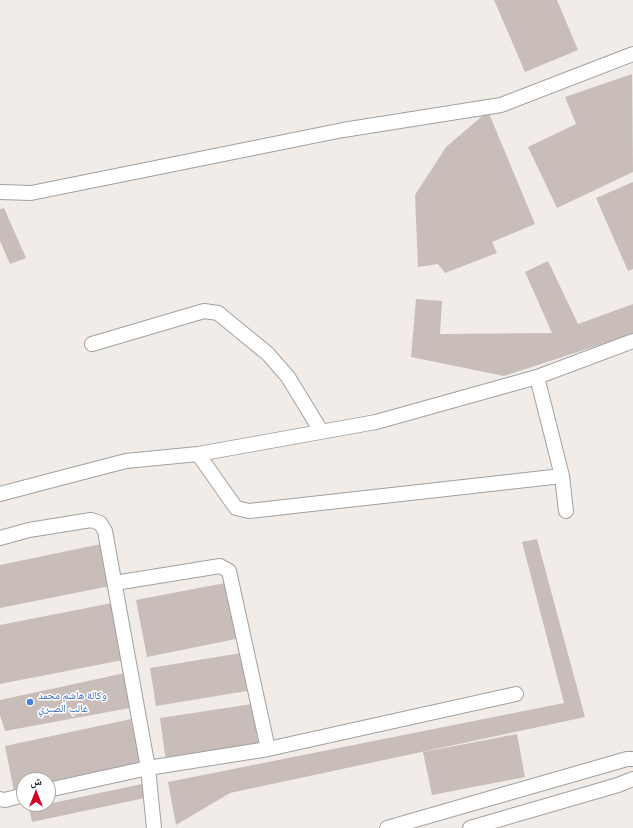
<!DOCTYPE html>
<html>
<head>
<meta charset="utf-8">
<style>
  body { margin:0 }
  #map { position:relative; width:633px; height:828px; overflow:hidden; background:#f1ece7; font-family:"Golos Text","Noto Naskh Arabic",sans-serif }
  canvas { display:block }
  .north { position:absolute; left:16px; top:772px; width:40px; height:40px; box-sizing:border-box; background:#fff; border:1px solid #a6a6a6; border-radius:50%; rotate:0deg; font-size:11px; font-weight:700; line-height:16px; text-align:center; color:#202020 }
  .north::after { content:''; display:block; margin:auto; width:14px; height:18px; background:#d10024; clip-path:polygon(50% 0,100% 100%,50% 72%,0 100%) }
</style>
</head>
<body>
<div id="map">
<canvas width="633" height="828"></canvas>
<div class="north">ش</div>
</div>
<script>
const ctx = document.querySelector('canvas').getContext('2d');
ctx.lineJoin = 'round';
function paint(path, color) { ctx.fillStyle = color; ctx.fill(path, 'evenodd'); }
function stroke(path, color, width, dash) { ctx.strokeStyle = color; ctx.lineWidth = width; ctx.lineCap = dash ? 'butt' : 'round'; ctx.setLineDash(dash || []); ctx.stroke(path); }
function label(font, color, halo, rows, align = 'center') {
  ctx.font = font + ' "Golos Text","Noto Naskh Arabic",sans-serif'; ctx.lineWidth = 3; ctx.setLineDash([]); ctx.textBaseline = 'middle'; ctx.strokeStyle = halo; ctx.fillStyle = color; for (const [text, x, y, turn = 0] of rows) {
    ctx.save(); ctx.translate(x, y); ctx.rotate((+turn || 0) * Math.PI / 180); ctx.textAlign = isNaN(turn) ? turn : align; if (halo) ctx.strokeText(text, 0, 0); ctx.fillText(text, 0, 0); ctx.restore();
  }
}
const building = new Path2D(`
  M494,0H557L578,50L525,72Z
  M632,74L633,172L557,208L528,147L576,124L565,97Z
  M488,111L535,224L492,242L497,253L445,273L438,264L418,267L415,195L446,147Z
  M633,182V269L628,271L596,198Z
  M4,208L26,258L10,264L0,241V209Z
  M548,261L578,324L633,304V334L504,376L411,357L416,299L442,301L440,334L552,333L525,272Z
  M537,539L585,717L230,793L176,825L168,782L564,703L522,542Z
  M101,544L110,586L0,608V565Z
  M225,583L236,639L147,657L136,600Z
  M112,603L123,660L0,684V625Z
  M241,653L247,691L156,706L150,668Z
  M125,673L130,708L5,731L0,715V700Z
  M252,704L259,748L166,762L160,718Z
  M131,719L141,763L48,784V780H24V789L14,791L5,746Z
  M517,734L525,777L432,795L423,752Z
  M142,784L145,798L32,822L29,808Z`);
const minor = new Path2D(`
  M0,192L31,193L343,130L501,105L633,54
  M92,344L204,311L218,313L268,354L288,377L321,431
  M537,377L562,476L566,511
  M198,454L236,508L249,511L562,476
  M0,494L53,480L126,461L198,454L376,422L537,377L633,341
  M0,538L29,530L91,520L100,523L105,531L148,768L154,828
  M115,583L220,566L229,571L268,749
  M48,790L148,768L268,749L516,694
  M0,799L5,800L24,795
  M387,828L613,763L627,759H633
  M470,828L618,785L633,779`);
const markers = [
  [30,702,4,"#3f7fe0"]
];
const shopNames = [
  ["وكالة هاشم محمد",38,696],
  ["غالب الصبري",38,709]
];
paint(building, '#c9bdba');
stroke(minor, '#a1a1a1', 16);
stroke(minor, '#fff', 14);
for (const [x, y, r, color] of markers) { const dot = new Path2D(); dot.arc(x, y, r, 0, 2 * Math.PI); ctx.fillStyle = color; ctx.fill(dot); stroke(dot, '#fff', 1.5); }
label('11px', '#366cbe', '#fff', shopNames, 'left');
</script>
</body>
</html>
